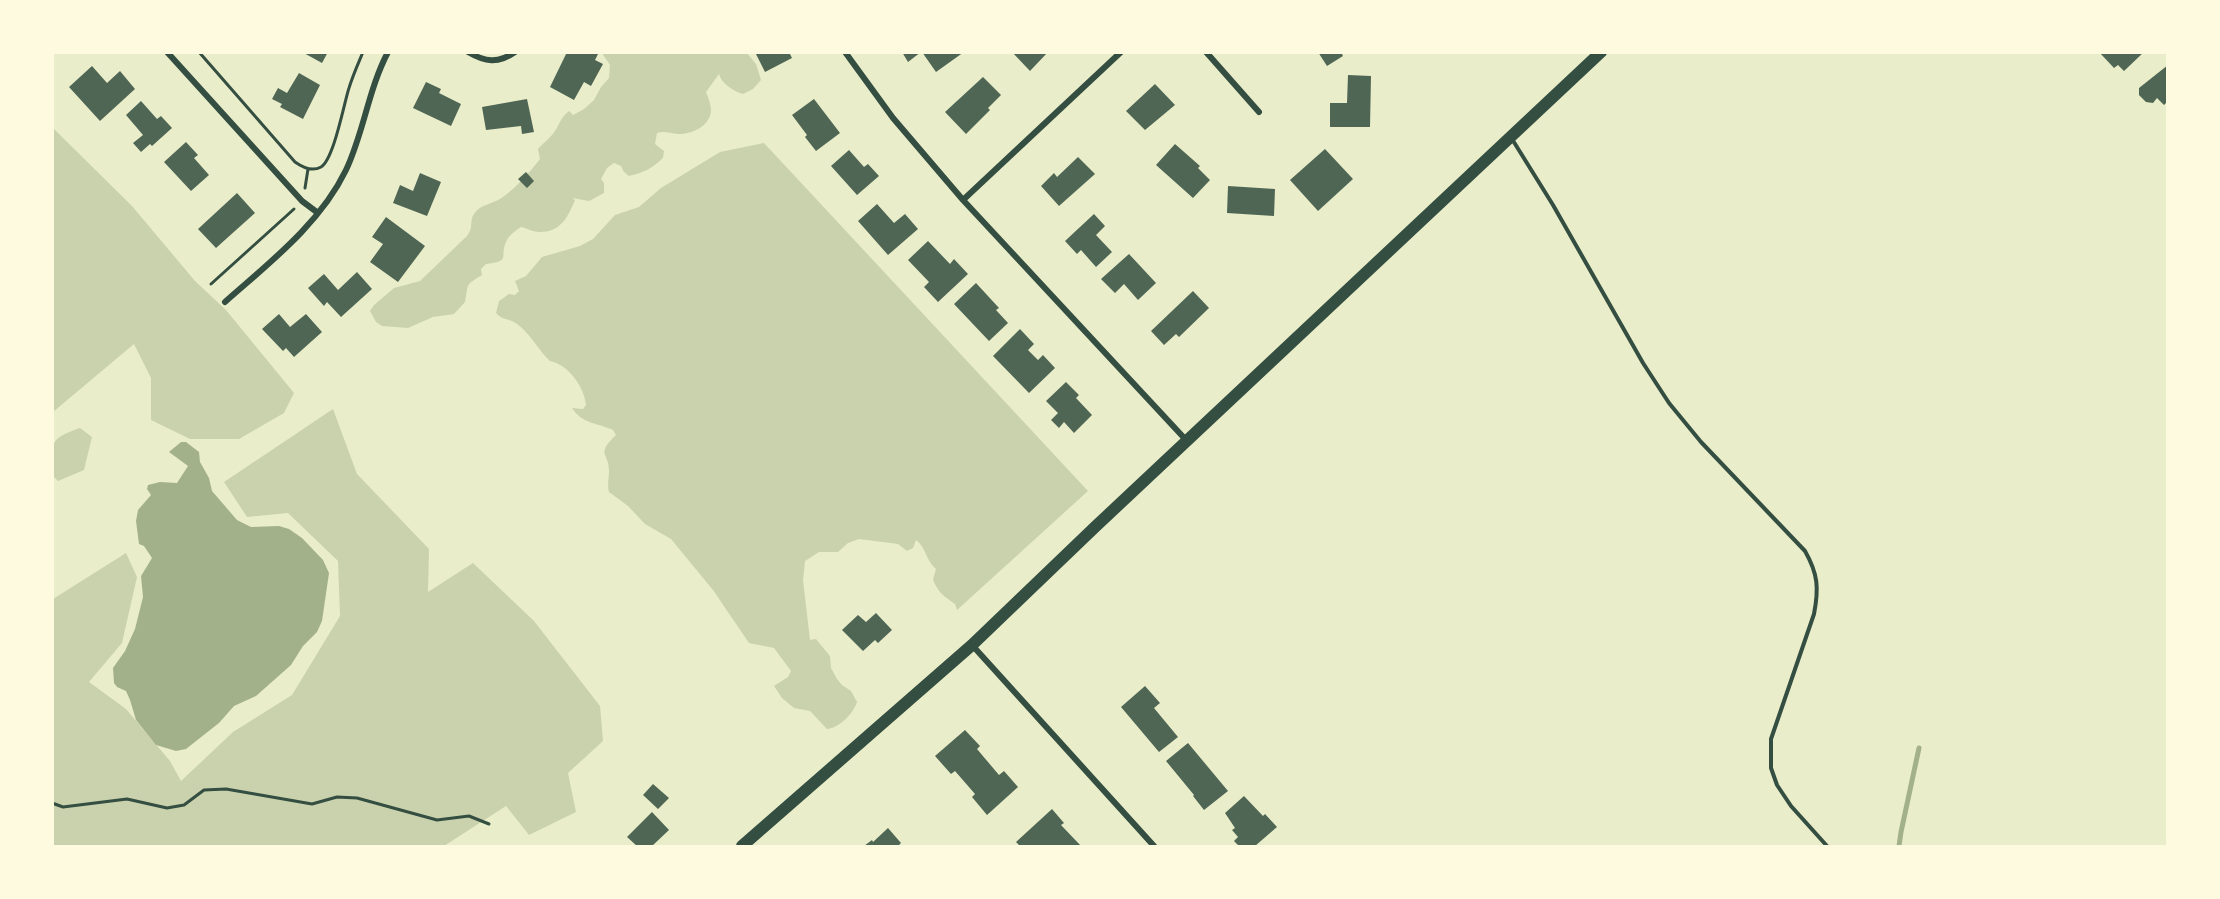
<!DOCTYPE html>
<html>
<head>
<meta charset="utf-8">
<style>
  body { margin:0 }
  #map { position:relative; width:2220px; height:899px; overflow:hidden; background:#e9edc9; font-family:Mulish,sans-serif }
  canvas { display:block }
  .frame { position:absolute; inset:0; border:54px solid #fefae0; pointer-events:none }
</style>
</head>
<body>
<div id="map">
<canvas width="2220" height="899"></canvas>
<div class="frame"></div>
</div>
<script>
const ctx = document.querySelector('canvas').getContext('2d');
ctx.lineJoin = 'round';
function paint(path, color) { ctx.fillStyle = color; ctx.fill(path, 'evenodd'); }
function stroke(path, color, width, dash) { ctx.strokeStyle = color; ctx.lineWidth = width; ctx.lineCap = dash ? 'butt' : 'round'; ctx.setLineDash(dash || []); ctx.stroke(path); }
const green = new Path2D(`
  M602,53H747L756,64L761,80L753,89L743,94C733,91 721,83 719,74L706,92C708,97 711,105 711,110C711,125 693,134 680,134C672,134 664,130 657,133L655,144L664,151L663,158C653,168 643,173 629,176L624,172L621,166L614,163L607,168L601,179L604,183V193L589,201L572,198L575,200C568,217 560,233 539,232C532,232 527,228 521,227C515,231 509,235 506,242C499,257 512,261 486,264L481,269L482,275C464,286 469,283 465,302L454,314L433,317L408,328L382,326L376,322L370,311L374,305L394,288L420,281L467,236C474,227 469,221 474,214C480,204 494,204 503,197C517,187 529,173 540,159L538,149C542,144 548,140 552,135C560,126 558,120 569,111L573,115L584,109L594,100L601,87L609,78L610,65Z
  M53,128L132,206L195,281L226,310L294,393L284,413L239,439H190L151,420V378L134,344L53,412Z
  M764,143L1088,491L957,610L955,604C943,595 940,595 933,580L936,569C926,561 926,547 916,540L913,548L907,551L898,544L859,539L848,543L838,552H819L805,561L803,580L810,640L816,639L830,656L831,668L837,679L842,685L851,691L857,702C853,714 839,728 827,729L810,711L794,708L782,698L774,686L788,677L791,671L774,648L749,643L713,590L671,539L645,524L628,506L609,492C607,484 609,479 609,471C609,452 595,455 616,435L613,430C598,423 582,424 572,408L583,409L586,405C584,387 569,365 550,361C538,350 531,334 517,324C510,318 503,321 496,313L499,301L509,294L515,295L519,291L515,281L526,276L542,257L580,246L593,239L615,215L639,207L661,188L720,152Z
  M333,409L357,474L429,549L428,592L473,563L534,621L600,706L603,741L568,773L576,812L529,835L506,806L444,846H53V599L126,553L137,577L122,643L89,682L126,709L170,761L181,781L233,732L292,695L340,616L338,561L288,513L247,517L224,482Z
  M80,428L92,437L84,470L58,481L53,476C52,444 47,439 80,428Z`);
const water = new Path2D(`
  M181,442H186L199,452L200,462L209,478L212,491L237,520L251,527L279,526L289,529L302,538L323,560L329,573L322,621L317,632L303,646L291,665L256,696L234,706L219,723L186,749L176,751L156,745L136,720L130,700L126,691L117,687L114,683L113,668L125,651L135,629L143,597L141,576L152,558L144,546L139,544L136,521L138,510L151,495L147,489L148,485L160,482L177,483L188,466L169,452Z`);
const stream = new Path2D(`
  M1899,846L1901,832L1919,748`);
const building = new Path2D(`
  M302,52H328L322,63Z
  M567,52H596L598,54L595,60L603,64L591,86L584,82L574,100L550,87Z
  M755,52H789L792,58L765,72Z
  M902,52H921L908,62Z
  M922,52H964L936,72Z
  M1012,52H1048L1030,71Z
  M1318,52H1341L1343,56L1327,66Z
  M2099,52H2144L2124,71L2118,65L2114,68Z
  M2168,65V101L2164,105L2157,98L2153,103L2146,102L2139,95V88Z
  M92,66L107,83L120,71L135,89L100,121L69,87Z
  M299,73L320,85L303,119L280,107L282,104L272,99L278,88L287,93Z
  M1348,75L1371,76L1370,127H1330V103H1347Z
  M983,77L1001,95L988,108L990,110L966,134L945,112Z
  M426,82L441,89L439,93L461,104L451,126L413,108Z
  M1155,84L1175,105L1145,130L1126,111Z
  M527,99L534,132L522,134L521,126L486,130L482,107Z
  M814,99L840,133L816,151L805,137L807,135L792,115Z
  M141,101L157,119L161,116L172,128L152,146L150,144L141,152L133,143L143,135L126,115Z
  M186,142L198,155L194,158L209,175L191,191L164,162Z
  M1175,144L1200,166L1198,168L1210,180L1193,198L1156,165Z
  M1325,149L1353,179L1318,211L1290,180Z
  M849,150L864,167L868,164L879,176L857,195L831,166Z
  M1078,157L1095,174L1059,206L1041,186L1054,173L1057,177Z
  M526,172L534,181L527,188L518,179Z
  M420,173L441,182L427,216L393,203L400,185L413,191Z
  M1228,186L1275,189L1274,216L1227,213Z
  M237,193L255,213L216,248L198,229Z
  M877,204L894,223L905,214L918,229L888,255L858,221Z
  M1094,214L1105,226L1096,235L1112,252L1096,267L1081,250L1077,254L1065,241Z
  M386,217L425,246L398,282L370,262L383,244L372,237Z
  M928,241L950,264L954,259L968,274L938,302L924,287L929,282L908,260Z
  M1129,254L1156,283L1138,300L1124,284L1115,293L1101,279Z
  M357,272L372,289L341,317L327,302L324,306L308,288L324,274L338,290Z
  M976,283L999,308L996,310L1008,323L989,341L954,304Z
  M1193,291L1209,308L1179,337L1176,334L1164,345L1151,331Z
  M279,314L290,327L306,314L322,332L294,357L286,348L283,351L262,329Z
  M1020,329L1034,344L1028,350L1038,360L1043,355L1055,368L1029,393L993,356Z
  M1066,382L1079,395L1076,398L1092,415L1074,433L1064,422L1059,428L1051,420L1058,413L1046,401Z
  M876,613L892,630L878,643L875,640L863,651L842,630L858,615L866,622Z
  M1145,686L1160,703L1154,708L1178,737L1159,752L1121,707Z
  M965,730L980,746L977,749L999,775L1004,771L1018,787L987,815L972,797L975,794L955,771L951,774L935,756Z
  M1188,743L1228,791L1204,810L1193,796L1194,795L1166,761Z
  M653,784L669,798L658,809L643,795Z
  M1244,796L1263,816L1265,814L1277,827L1255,846H1239L1234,841L1238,837L1232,830L1235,828L1225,813Z
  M1052,809L1064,823L1061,825L1081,846H1020L1016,842Z
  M652,812L669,830L652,846H637L627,837Z
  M888,828L901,843L898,846H864L872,840L873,842Z`);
const path = new Path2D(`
  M199,52L295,162C302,167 312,172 321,167C334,159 344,103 349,88C353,75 358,64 363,52
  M305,188L308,169
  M211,284L294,209
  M52,803L63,807L127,799L167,808L184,805L204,790L226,789L312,804L337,797L357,798L437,820L469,816L489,824`);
const service = new Path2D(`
  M1512,139L1553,205L1643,363L1669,403L1701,442L1805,551C1818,574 1819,588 1814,614L1771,739V768L1777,785L1791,806L1827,846`);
const minor = new Path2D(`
  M167,52L302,201L318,213
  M468,52C485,62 498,64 515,52
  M845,52L893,118L963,200L1187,441
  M1206,52L1259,112
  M963,200L1121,52
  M225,302C269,263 320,224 346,170C364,132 368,90 388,52
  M972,645L1154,846`);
const secondary = new Path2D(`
  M742,846L972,645L1095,527L1601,52`);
paint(green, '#cad2ad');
paint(water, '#a3b18a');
stroke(stream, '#a3b18a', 5);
paint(building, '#4f6655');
stroke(path, '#344e41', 3);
stroke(service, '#344e41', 4);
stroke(minor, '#344e41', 6);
stroke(secondary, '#344e41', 12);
</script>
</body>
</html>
